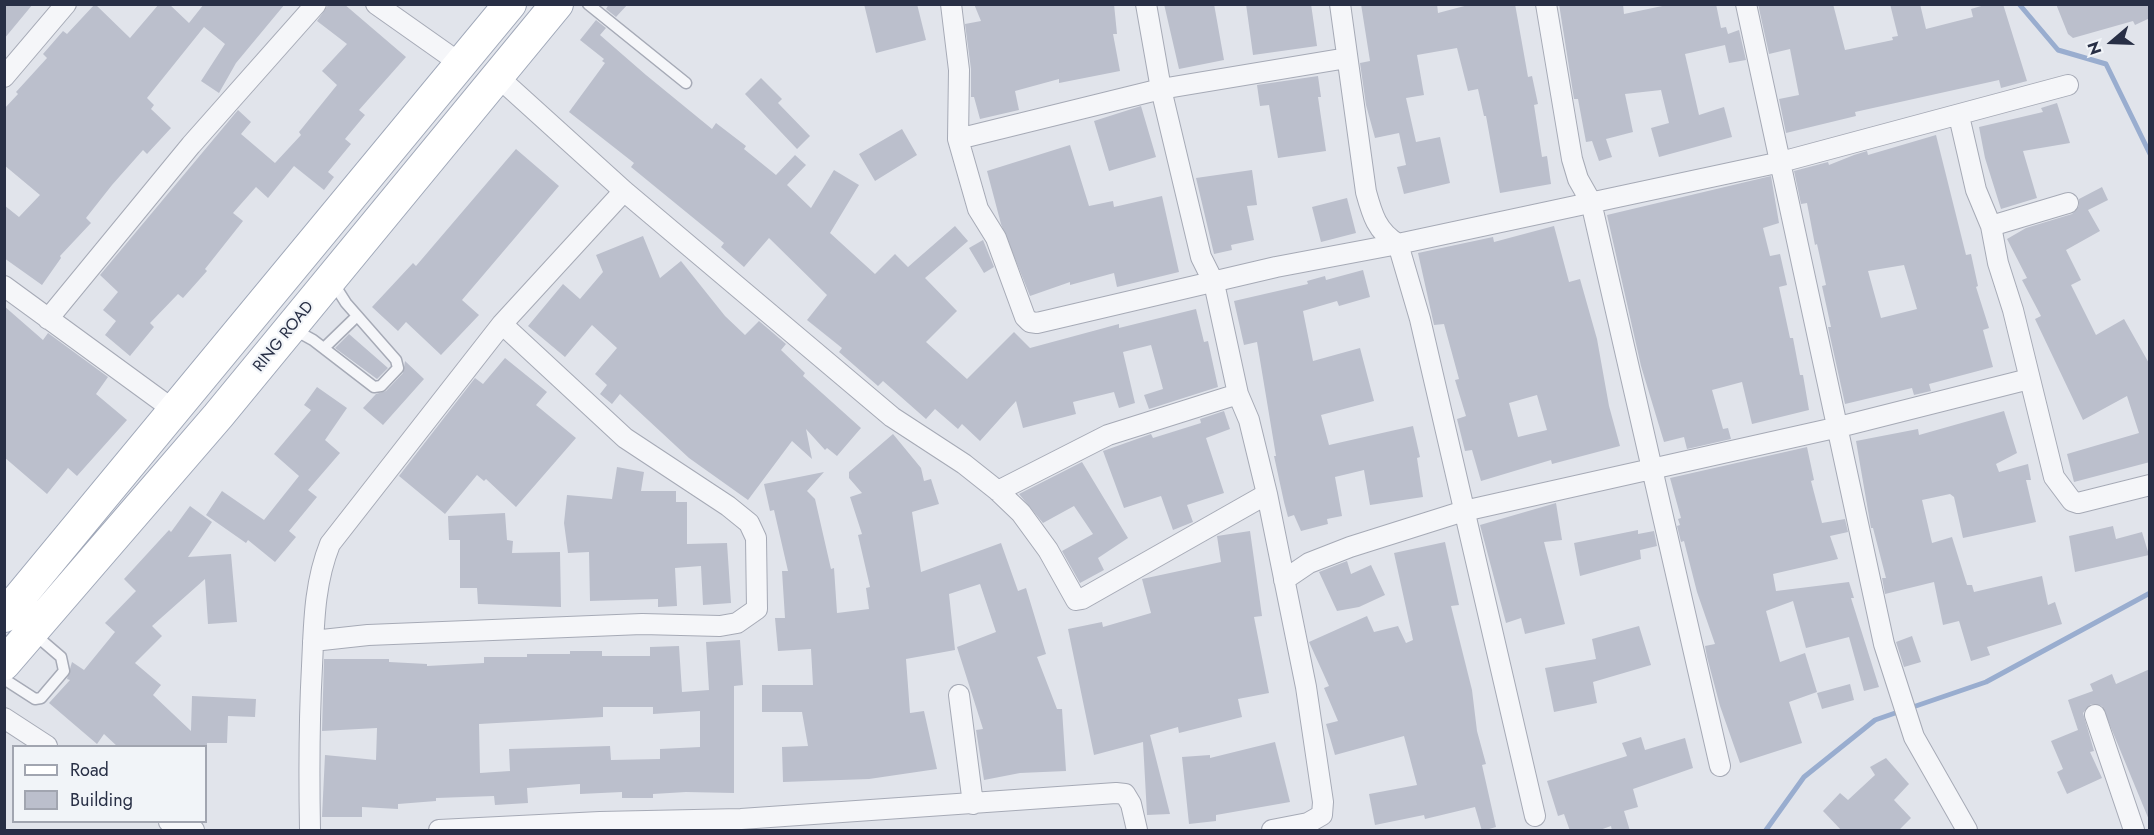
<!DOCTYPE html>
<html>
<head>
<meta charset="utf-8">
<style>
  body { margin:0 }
  #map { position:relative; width:2154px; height:835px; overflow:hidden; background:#e1e4eb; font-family:Jost,sans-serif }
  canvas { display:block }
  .frame { position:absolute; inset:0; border:6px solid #282f45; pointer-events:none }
  .legend { position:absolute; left:12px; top:745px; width:195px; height:78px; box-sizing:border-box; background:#f1f4f8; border:2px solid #a1a5b0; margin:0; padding:8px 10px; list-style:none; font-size:18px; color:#282f45 }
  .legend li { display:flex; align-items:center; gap:12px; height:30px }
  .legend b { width:30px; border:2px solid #a1a5b0 }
  .north { position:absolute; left:2082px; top:12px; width:60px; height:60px; -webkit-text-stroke:4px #f1f4f8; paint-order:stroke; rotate:251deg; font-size:16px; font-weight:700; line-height:24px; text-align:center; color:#282f45 }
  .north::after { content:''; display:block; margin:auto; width:21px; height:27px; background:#282f45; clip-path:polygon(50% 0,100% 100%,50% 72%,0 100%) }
</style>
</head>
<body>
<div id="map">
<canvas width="2154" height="835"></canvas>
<div class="frame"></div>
<ul class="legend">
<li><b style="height:8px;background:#fff"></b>Road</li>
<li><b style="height:16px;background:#bbbfcc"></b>Building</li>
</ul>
<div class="north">N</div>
</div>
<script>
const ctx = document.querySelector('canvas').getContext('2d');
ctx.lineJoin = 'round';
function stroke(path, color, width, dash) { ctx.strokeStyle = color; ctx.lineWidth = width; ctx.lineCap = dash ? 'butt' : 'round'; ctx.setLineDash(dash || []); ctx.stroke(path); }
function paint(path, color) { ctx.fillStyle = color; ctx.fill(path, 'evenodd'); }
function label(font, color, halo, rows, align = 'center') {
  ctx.font = font + ' Jost,sans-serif'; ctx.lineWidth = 4.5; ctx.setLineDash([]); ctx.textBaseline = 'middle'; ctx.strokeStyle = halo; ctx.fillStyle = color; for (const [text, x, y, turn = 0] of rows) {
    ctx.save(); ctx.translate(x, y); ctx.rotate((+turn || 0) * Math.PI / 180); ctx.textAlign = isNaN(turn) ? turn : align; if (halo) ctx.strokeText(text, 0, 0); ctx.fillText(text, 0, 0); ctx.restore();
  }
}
const stream = new Path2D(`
  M2019,4L2058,50L2106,64L2150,154
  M1910,708L1986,682L2150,593
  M1766,830L1804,777L1875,720L1901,711`);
const building = new Path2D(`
  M4,4H33L4,39Z
  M95,4L130,38L159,4H169L189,23L204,4H285L236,63L219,93L201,81L225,44L204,27L147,98L154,105L151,109L171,128L147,154L143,150L112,185L86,218L91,223L60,256L61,258L42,285L4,258V205L19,217L40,195L4,165V109L18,94L16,92L47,58L43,54L63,31L67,34Z
  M329,4H344L406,57L359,110L365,115L345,139L351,144L328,172L334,177L324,190L294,166L268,198L256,187L233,213L243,221L205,269L207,271L183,298L178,294L150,323L154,327L130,356L105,335L116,321L103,310L118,292L100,275L238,110L251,122L241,134L275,163L301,135L299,132L337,85L322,71L347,44L317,21Z
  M609,4H628L616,17L606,9Z
  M864,4H917L926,40L876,53Z
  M974,4H1114L1117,34H1113L1120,71L1059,83V79L1015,91L1019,110L980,119L974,97H971V69L965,24L981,21Z
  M1164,4H1214L1224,60L1179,69Z
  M1246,4H1311L1317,46L1253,55Z
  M1361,4H1437L1438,13L1472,4H1515L1528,77L1532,76L1538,104L1534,105L1542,157L1547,156L1551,184L1500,193L1486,116H1484L1478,89L1468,91L1457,48L1417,55L1424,95L1406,98L1416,142L1440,137L1450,183L1404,194L1397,167L1406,165L1399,133L1375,138L1366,105L1360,63L1370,61Z
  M1559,4H1623L1624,14L1672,4H1716L1721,28L1726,27L1728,34L1739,30L1746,60L1729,63L1725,45L1685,54L1699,115L1724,107L1732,137L1659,157L1651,128L1669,123L1661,90L1625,94L1633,132L1606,139L1612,157L1599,161L1592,141L1586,142L1578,99H1574Z
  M1758,4H1833L1845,50L1893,40L1892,37L1898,36L1890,4H1920L1926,29L1973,17L1971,9L1988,4H2003L2027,81L2001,88L1999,80L1855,112L1856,116L1786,133L1779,99L1799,95L1790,49L1769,54Z
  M2056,4H2150V18L2135,25L2133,21L2073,38L2068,34Z
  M596,20L606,28L600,35L646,75L712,129L716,123L746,146L744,149L776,175L795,155L806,165L787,185L811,208L834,170L859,185L830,233L875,274L895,254L908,267L955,226L968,241L925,278L957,311L926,342L967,379L1014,332L1030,348L1119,324V328L1196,309L1204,342L1208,341L1218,387L1149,409L1144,395L1163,389L1151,345L1123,352L1135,403L1119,408L1114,392L1073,402L1076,414L1023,428L1016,401L980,441L962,424L958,429L935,409L926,419L883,381L878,386L839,352L842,348L807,320L827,295L769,238L744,267L721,247L724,243L631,167L634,163L569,112L605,63L602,61L604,59L580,40Z
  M1318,76L1321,97H1318L1326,151L1278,158L1269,105L1260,106L1257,85Z
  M761,78L782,99L778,103L810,136L797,149L745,94Z
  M2057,103L2070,143L2023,151L2037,198L2001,209L1985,158L1979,127L2043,112L2041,108Z
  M1141,106L1156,157L1109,171L1094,121Z
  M902,129L917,155L875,181L859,154Z
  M1936,135L1966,255L1971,254L1978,286L1976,287L1989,328L1983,330L1993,367L1929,384L1931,391L1914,395L1912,388L1845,404L1828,327H1831L1822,286L1826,285L1817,244L1815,245L1807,203L1801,204L1794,171L1828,162L1829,165L1854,155L1867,151L1868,155ZM1904,265L1917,309L1881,318L1868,271Z
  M1070,145L1089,206L1113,201L1114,207L1162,196L1179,272L1117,287L1114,273L1070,285V282L1030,296L1001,224L987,171Z
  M516,149L559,186L462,300L479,315L441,355L406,322L398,331L372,307L413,263L416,266Z
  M1252,170L1257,205L1247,206L1254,240L1231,245L1232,250L1214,254L1196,178Z
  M1771,176L1779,223L1763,228L1770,256L1780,254L1787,285L1779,287L1790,338H1793L1800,375H1803L1809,410L1752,424L1742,382L1712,390L1723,429L1728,428L1731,439L1687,449L1684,437L1664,442L1641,366L1607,215Z
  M2102,187L2108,200L2088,210L2100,231L2066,250L2081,280L2071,285L2096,335L2124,319L2150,365V462L2074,482L2067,454L2139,433L2127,396L2083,420L2035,319L2041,316L2022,280L2027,278L2007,239L2026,228L2072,214L2079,206V199Z
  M1347,198L1356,233L1321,242L1312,207Z
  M1554,226L1569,282L1580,279L1597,339L1609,406L1620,446L1552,464L1551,460L1481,481L1472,450L1465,451L1457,419L1466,416L1455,380L1459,379L1444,324L1434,325L1418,253L1493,237L1494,242ZM1537,395L1547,430L1518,437L1509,403Z
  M643,236L660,278L681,261L725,316L745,335L759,321L786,344L781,350L805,373L803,376L861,428L837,456L827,448L825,450L806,429L812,459L792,441L748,500L689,458L620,394L612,404L600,394L607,385L595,374L617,348L592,325L565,357L528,326L563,284L580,299L603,272L596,255Z
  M983,240L994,267L984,273L969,248Z
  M1363,270L1370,297L1339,306L1337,301L1303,311L1313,361L1360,348L1374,401L1321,415L1329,445L1413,426L1420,457L1417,458L1423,497L1370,505L1364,470L1335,477L1342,516L1327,519L1328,524L1301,531L1294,515L1288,517L1284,502L1274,456H1276L1257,342L1244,345L1234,301L1308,284L1307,281L1325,276L1326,280Z
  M4,306L43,340L48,333L108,377L96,394L127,420L77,476L68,468L47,494L4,457Z
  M349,334L388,368L377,379L335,348Z
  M505,358L547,392L536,405L576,438L516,507L486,479L484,481L477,475L445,514L399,476L475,378L483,384Z
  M405,361L424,379L383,425L363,408L376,394L386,391L403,373Z
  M317,387L347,408L325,440L340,453L308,490L317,497L289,531L296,537L275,562L248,540L246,543L206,515L222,491L264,520L299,476L274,454L311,410L304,405Z
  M1224,411L1230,429L1206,438L1224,493L1187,505L1193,522L1173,530L1161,496L1124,508L1103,451L1151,434L1153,438L1201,423L1200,419Z
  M2004,411L2017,453L1996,464L1999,472L2028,464L2031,480H2026L2036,522L1963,538L1954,497L1950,494L1922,500L1932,543L1952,537L1967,585H1972L1974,592L2042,576L2048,605L2055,602L2062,624L1987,647L1990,655L1971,661L1959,621L1943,625L1934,582L1885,594L1882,578H1886L1873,528H1871L1856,441L1918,429L1919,435Z
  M893,434L921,468L924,481L931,479L939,504L912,512L921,572L1001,543L1018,591L1026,588L1046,654L1037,657L1057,709H1062L1066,771L1020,773L984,780L976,730L983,729L957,647L996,632L980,584L949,594L955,650L906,659L910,713L924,711L937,769L869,779L783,782L782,747L808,746L802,712H762V685H813L811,649L778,651L775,618H785L782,571H788L774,510L770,511L764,484L824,472L807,491L815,499L831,569L834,568L837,613L869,609L866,588L870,587L858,535L862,534L850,497L862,493L849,478V472Z
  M1807,447L1814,480L1811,481L1822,523L1845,519L1848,532L1830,536L1838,559L1773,574L1776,591L1849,582L1854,598H1851L1879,687L1864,691L1849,637L1806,648L1793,601L1766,611L1780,662L1805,653L1817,692L1789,702L1802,743L1740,763L1720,706L1707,657L1705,646L1715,644L1697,592L1684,541L1681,542L1677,526L1680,525L1678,519L1681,518L1670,478Z
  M1082,462L1128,538L1098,558L1104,570L1080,583L1062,551L1093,534L1074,506L1043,523L1019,494Z
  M617,467L644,472L641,491H676V502H687V544L727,543L731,603L703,605L701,566L675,568L677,606L658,607V599L590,601L589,552L568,553L564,523L567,495L612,499Z
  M1556,503L1562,540L1544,542L1565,624L1525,634L1521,618L1506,623L1480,525Z
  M190,506L212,522L188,557L231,554L237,622L208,624L205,579L152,626L162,636L135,663L161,685L153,695L191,731L192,696L256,699L255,717L228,716L227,743H207V747H118L104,734L97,744L49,703L70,680L67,679L72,662L84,670L115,632L105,623L136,591L124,579L169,530L171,532Z
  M505,513L507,540L513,541L512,553L560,552L561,607L478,604L477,588H460V540H449L448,516Z
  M2113,526L2116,539L2142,532L2149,555L2075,572L2069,536Z
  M1638,530V534L1654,531L1657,546L1640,550L1641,559L1580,576L1574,543Z
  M1250,531L1262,616L1254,617L1269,693L1238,699L1242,717L1179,733L1178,727L1150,735L1170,814L1147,815L1143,742L1094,755L1068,629L1102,622L1103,627L1151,613L1142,579L1221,562L1217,536Z
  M1445,542L1459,605L1451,606L1472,690L1477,731L1486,764L1482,765L1496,827L1482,831L1475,807L1425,819L1424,815L1375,825L1369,794L1417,785L1404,736L1335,755L1326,724L1338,721L1324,688L1329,686L1309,642L1367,616L1374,632L1398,626L1406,643L1413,640L1394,553Z
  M1347,561L1351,574L1371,565L1385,595L1359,607L1337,611L1319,572Z
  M1639,626L1651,665L1593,682L1597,703L1554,712L1545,668L1596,659L1592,639Z
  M1912,636L1921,662L1904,667L1896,642Z
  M740,640L743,685L734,686V793L686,792L653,794V798H622V792L580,794V784L527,788L528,803L495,805L494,796L436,798V801L398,804V809L362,807V817H322L325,755L376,760L377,728L322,731L324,659H389V662L427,664V666L484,663V657H527V654H570V651H602V656H650V647L679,646L682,692L709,690L706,642ZM603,707H653V714L700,711V747L660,749V759L611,760L610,746L509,749L510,771L480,773L479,724L603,717Z
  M2150,669V820H2149L2102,706L2091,704L2083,713L2094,751L2090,752L2102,778L2067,794L2057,772L2063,769L2051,741L2078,730L2068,700L2093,691L2090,684L2112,674L2116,684Z
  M1850,684L1854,700L1822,709L1817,693Z
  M1641,737L1645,750L1685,738L1693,768L1633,789L1638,807L1624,811L1630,831H1612L1611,826L1597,831H1570L1564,814L1558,816L1547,781L1627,756L1622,743Z
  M1275,742L1290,802L1216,815V821L1189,824L1182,757L1210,755V758Z
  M1886,758L1909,784L1894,800L1911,818L1898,831H1842L1823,811L1840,793L1848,800L1875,775L1870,767Z`);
const lane = new Path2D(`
  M588,4L686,83
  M293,329L313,340L374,387L381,386L398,368L396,360L346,303L332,281
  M324,348L357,316
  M4,679L35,699L41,698L64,671L61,657L33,633`);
const street = new Path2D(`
  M376,4L461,64
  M951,4L959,70L958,139L978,209L996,238L1025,317L1030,322L1037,323L1276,267L1398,244L1781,162L2068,85
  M1146,4L1161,89L1201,257L1214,283L1238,394L1249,420L1267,494L1306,687L1323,802L1322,815L1308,823L1272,830
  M1340,4L1366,192C1372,214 1377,232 1398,244L1420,319L1535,816
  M1546,4L1572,159L1578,179L1591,202L1720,766
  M1746,4L1884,644L1914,737L1967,830
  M497,76L624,191L892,417L964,464L998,491L1021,513L1048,550L1076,600L1082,599L1267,494
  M4,77L66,4
  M1959,116L1976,190L1991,226L1998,263L2013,310L2054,477L2072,501L2078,503L2150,485
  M958,139L1161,89L1347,58
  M1991,226L2068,203
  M4,286L175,411
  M48,319L191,145L316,4
  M998,491L1108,435L1238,394
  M1284,580L1309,563L1350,547L1464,511L1839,427L2029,379
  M313,641L368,635L642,624L720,626L737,623L757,609L756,538L749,523L728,506L625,438L502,324
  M959,695L973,804
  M2095,715L2134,830
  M4,718L47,746
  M169,822L194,830
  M310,830C309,775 309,721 312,666C314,624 314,584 330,544L502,324L624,191
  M439,830L600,822L741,819L1116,793L1125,794L1131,804L1137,830`);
const primary = new Path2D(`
  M4,616L510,4
  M4,664L218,416L557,4`);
const streetNames = [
  ["RING ROAD",284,337,-51]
];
stroke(stream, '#99adcf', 5);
paint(building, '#bbbfcc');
stroke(lane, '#a6aab6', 13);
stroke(street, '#a6aab6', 22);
stroke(primary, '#9fa7b8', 34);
stroke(lane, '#f5f6f9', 10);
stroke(street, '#f5f6f9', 20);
stroke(primary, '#fff', 32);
label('16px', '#282f45', '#f1f4f8', streetNames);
</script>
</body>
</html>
